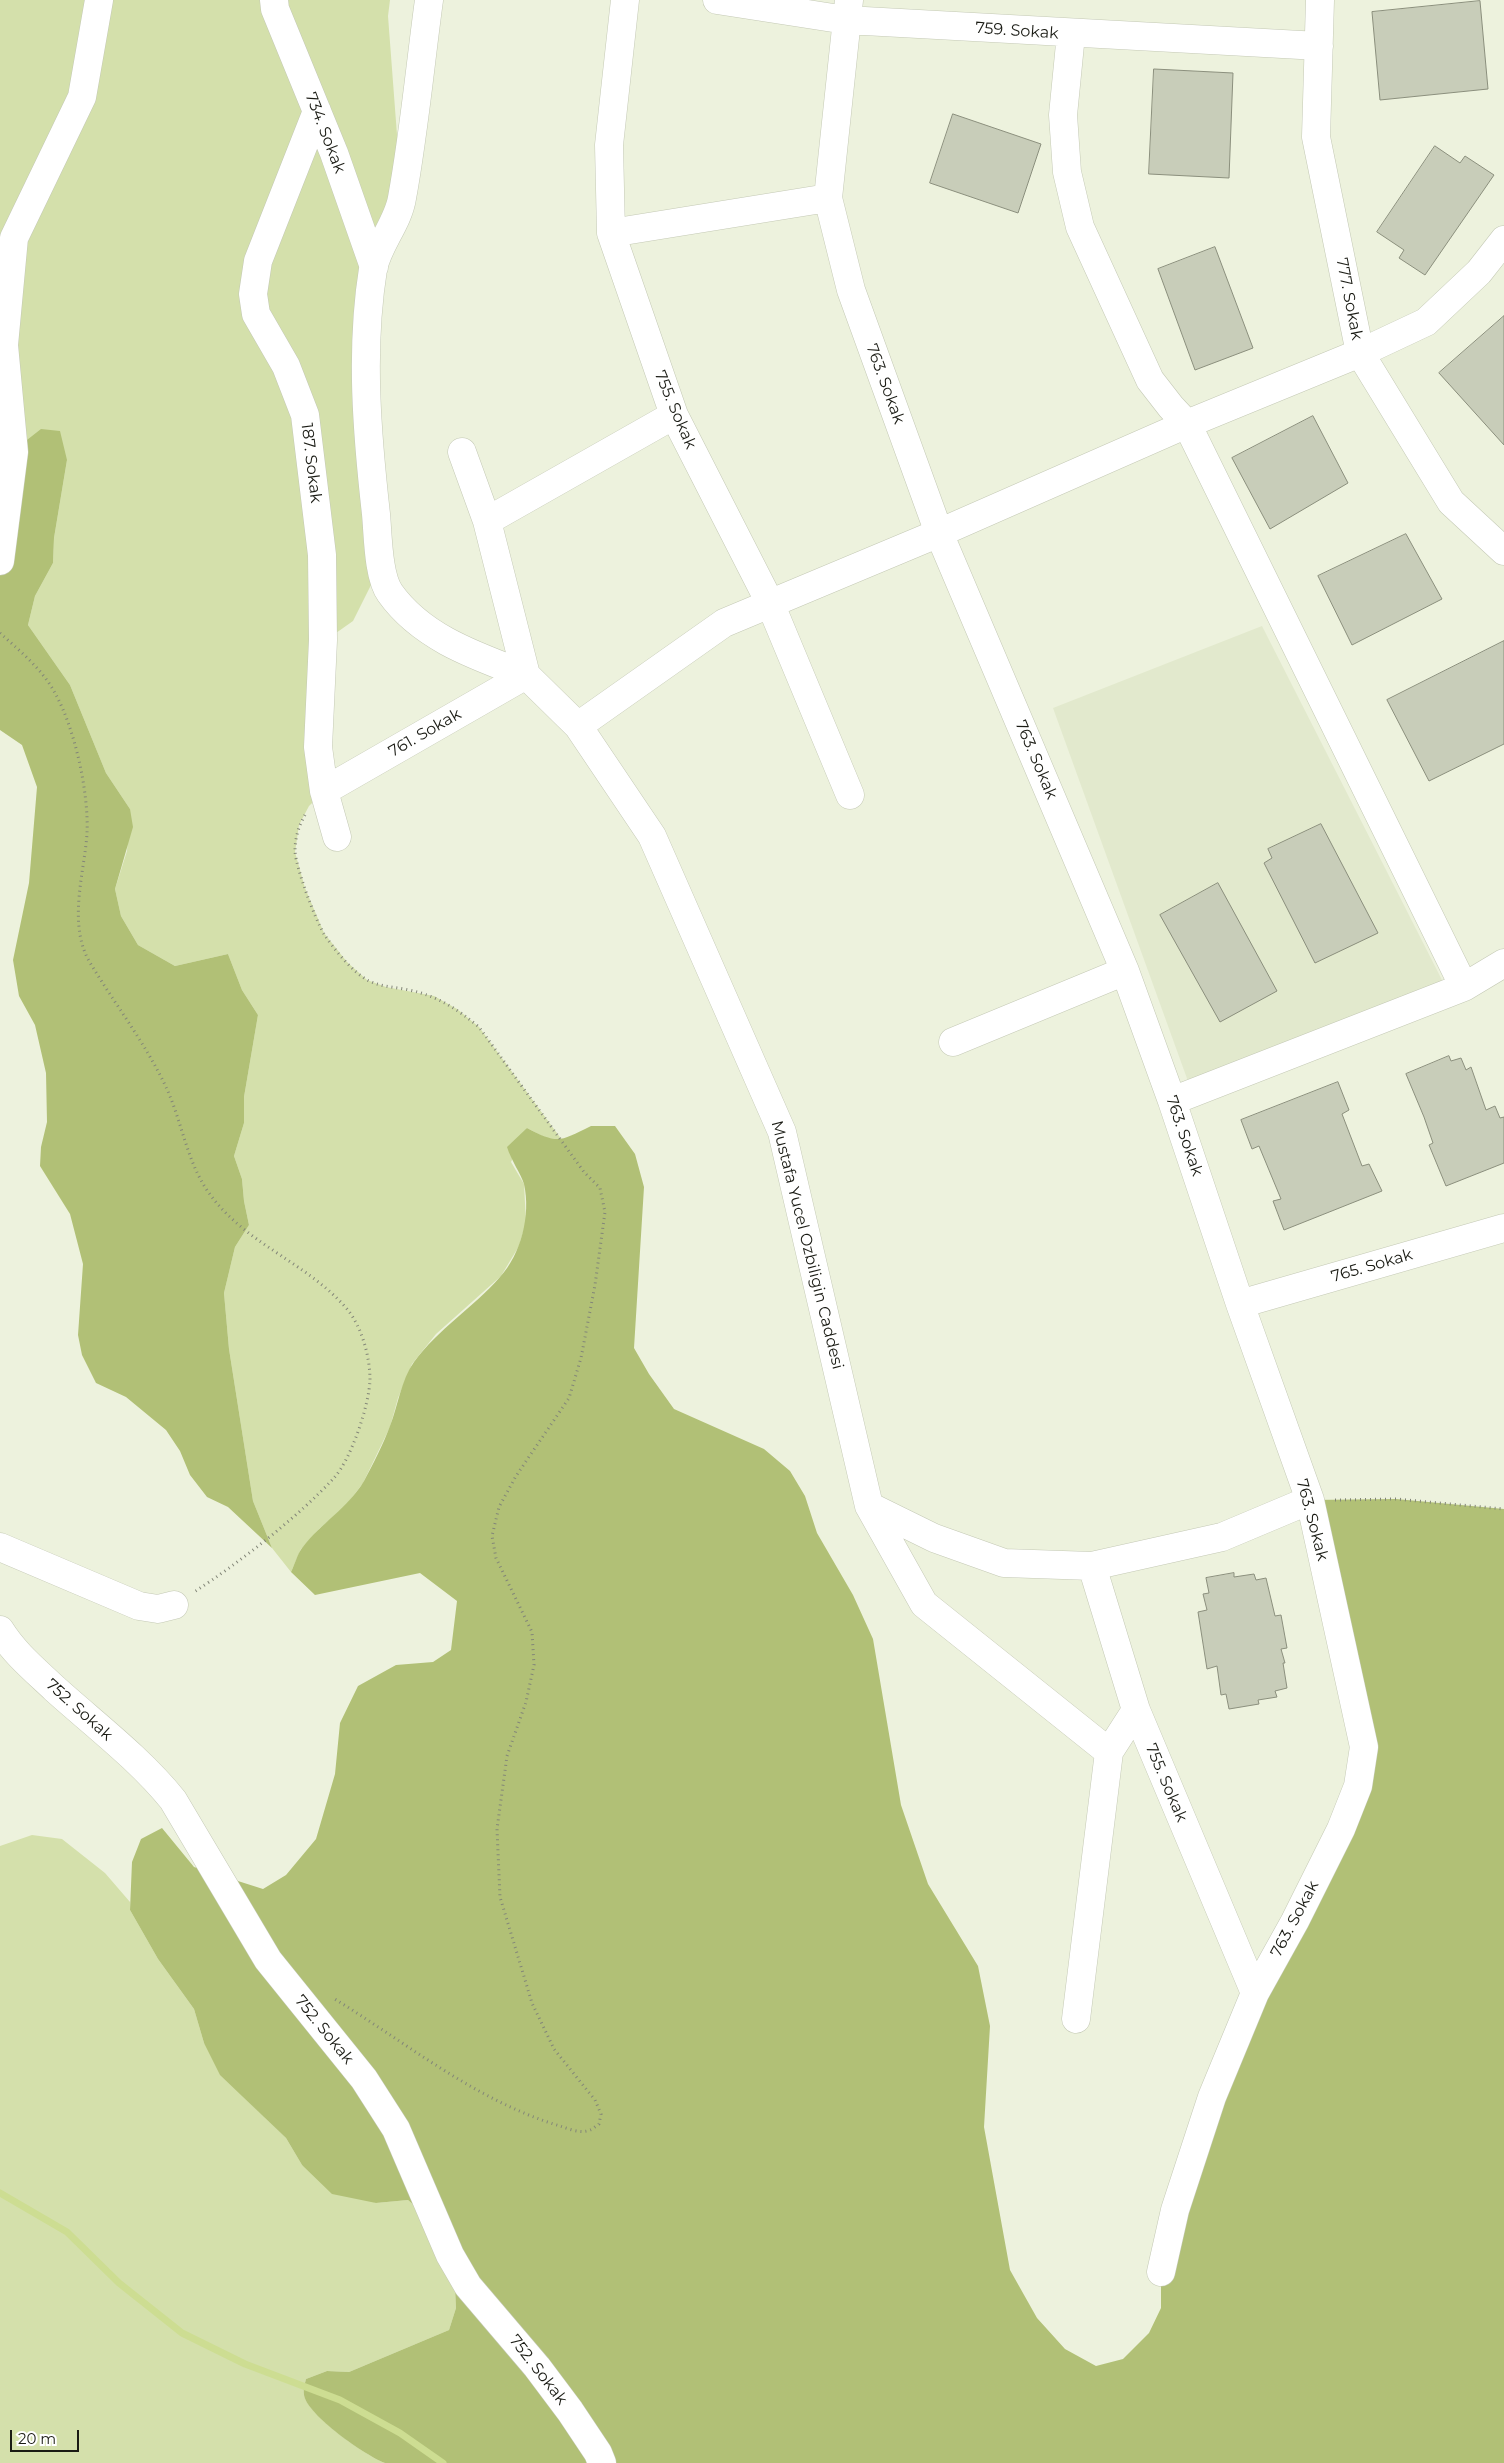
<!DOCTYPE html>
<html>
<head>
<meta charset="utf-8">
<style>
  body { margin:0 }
  #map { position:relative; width:1504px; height:2463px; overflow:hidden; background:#edf2dd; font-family:Montserrat,sans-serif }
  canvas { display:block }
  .scale { position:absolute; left:10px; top:2430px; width:69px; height:22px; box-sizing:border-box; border:2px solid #1a1b14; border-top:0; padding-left:6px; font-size:15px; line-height:18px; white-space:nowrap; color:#1a1b14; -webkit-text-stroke:4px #fff; paint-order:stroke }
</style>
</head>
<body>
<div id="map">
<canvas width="1504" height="2463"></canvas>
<div class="scale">20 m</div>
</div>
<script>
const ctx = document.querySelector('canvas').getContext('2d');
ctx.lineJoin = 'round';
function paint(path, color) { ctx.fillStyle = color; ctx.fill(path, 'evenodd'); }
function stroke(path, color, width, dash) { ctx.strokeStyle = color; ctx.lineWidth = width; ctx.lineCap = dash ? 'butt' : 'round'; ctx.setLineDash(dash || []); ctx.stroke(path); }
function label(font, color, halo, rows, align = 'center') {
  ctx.font = font + ' Montserrat,sans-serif'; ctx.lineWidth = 4.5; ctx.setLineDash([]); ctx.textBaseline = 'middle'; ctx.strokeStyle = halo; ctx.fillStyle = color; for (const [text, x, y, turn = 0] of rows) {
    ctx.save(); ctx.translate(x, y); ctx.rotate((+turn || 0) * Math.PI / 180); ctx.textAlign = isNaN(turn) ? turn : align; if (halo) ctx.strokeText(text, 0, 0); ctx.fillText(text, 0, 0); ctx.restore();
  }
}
const built = new Path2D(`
  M1262,626L1444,984L1189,1084L1053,708Z`);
const green = new Path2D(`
  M0,0H390L388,16L402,201L374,267L381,565L353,621L336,633L324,791L309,806L299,825L295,852L305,888L324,933L347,962L367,980L386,987L434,996L457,1009L479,1027L562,1140L548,1139L527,1128L511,1162L524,1184L526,1222L519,1246L501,1276L436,1334L412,1364L398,1398L390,1427L363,1483L345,1507L320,1528L301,1549L291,1572L272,1548L253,1501L229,1349L224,1293L235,1247L249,1225L244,1201L242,1179L234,1156L244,1123V1097L258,1015L242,990L228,954L175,966L138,945L121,916L115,889L127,851L130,809L106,773L70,685L28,625L35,596L53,563L54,538L67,460L0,494Z
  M32,1835L62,1839L105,1873L130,1902V1910L158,1959L194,2009L204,2043L254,2107L286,2138L302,2165L376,2203L408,2200L425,2215L455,2288L456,2308L449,2330L349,2372L327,2371L306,2379C305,2384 303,2391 304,2395C308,2415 366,2456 385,2463H0V1846Z`);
const forest = new Path2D(`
  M41,429L60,431L67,460L54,538L53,563L35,596L28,625L70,685L106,773L130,809L133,827L115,889L121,916L138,945L175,966L228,954L242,990L258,1015L244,1097V1123L234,1156L242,1179L244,1201L249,1225L235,1247L224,1293L229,1349L253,1501L272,1548L228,1507L207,1497L190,1475L180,1451L166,1430L126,1397L96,1383L82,1355L78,1335L83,1264L70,1214L40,1166L41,1147L47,1122L46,1073L35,1025L19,996L13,960L29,883L37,787L22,745L0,730V494L4,458Z
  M591,1126H615L635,1154L644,1187L634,1348L649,1374L674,1409L764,1449L790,1471L805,1496L817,1533L853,1595L873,1639L901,1805L928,1884L978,1966L990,2026L984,2127L1010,2270L1037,2318L1065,2349L1096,2366L1123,2359L1149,2333L1161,2308V2272L1175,2210L1358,1786L1310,1500L1396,1499L1504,1509V2463H385C366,2456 307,2415 304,2395C303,2390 305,2383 306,2379L327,2371L349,2372L449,2330L456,2308L455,2288L425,2215L408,2200L376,2203L332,2194L302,2165L286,2138L220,2075L204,2043L194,2009L158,1959L130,1910L132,1862L141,1839L162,1828L194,1867L263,1889L286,1875L316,1839L335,1774L340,1723L358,1686L396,1665L433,1662L451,1650L457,1601L420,1573L315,1595L291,1572C295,1564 297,1555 302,1548C321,1523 348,1508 364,1481C373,1464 383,1445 390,1426C398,1406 401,1380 414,1362C438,1329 473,1308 500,1277C521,1254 531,1215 524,1184C521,1174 511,1160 507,1147L527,1128C559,1145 560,1141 591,1126Z`);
const stream = new Path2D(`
  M0,2193L67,2232L119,2283L182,2333L245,2364L340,2400L400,2433L443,2463`);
const building = new Path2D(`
  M1480,1L1488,89L1380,100L1372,12Z
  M1154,69L1233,73L1229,178L1149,174Z
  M953,114L1041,144L1018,213L930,183Z
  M1435,146L1460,163L1465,156L1494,175L1425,275L1399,258L1404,250L1377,232Z
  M1215,247L1253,348L1195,370L1158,269Z
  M1504,316V445L1439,373Z
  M1313,416L1348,483L1270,529L1232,458Z
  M1406,534L1442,599L1352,645L1318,576Z
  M1504,641V744L1429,781L1387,700Z
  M1321,824L1378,933L1315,963L1264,863L1272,858L1268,849Z
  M1218,883L1277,991L1220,1022L1160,915Z
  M1449,1056L1451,1061L1461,1058L1466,1070L1471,1067L1486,1110L1495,1106L1500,1118L1504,1117V1163L1446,1186L1429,1145L1433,1143L1424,1117L1406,1074Z
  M1338,1082L1349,1110L1342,1114L1362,1166L1369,1164L1382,1191L1284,1230L1273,1201L1281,1199L1259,1146L1252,1149L1241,1120Z
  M1234,1573V1577L1254,1574L1256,1580L1266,1578L1275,1616L1281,1615L1287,1648L1281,1649L1285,1663H1283L1287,1688L1275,1691L1277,1697L1258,1700L1259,1704L1229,1709L1226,1694L1221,1695L1217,1666L1207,1669L1198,1612L1207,1610L1203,1594L1209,1593L1206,1578Z`);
const path = new Path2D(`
  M0,633C20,651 42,669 55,693C75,729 89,793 87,834C84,874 68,923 89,961C114,1003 144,1041 165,1085C182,1120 186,1161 209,1193C245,1244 308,1263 347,1309C362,1327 370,1357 370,1380C369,1406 351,1459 334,1478C298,1517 239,1563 194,1592
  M305,815C299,825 295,838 295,851C296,868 315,919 324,934C334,949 352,972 369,981C382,987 395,987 409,990C438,996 457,1009 479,1027L584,1172L600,1188L605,1212L595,1285L581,1358L569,1398L516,1476L499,1507L492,1536L496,1558L532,1632L534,1665L526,1702L507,1756L497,1829L500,1897L532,2003L554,2049L595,2100L601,2114L599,2124C596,2126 593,2129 590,2130C581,2134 569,2129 560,2126C476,2101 407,2043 333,1998
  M1335,1500L1396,1499L1504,1509`);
const minor = new Path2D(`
  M274,0L275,9L334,153L374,267
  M429,0C420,66 414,133 402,198C398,223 378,244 373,269C360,350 367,434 376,514C378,535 378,576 390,593C422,638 476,656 526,675
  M625,0L609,145L611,233L674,415L770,603L850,795
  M717,0L846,20L1319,46
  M849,0L828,198L851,290L939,533L1125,971L1172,1101L1240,1304L1310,1500L1364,1747L1358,1786L1341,1829L1295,1921L1255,1993L1212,2097L1175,2210L1161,2272
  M1320,0L1316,137L1360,353L1451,502L1504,551
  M1071,34L1063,115L1067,172L1080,227L1150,380L1171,407L1187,424L1464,987
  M317,111L258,261L253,294L256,314L286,366L305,415L322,555L323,640L318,747L324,791L337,837
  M611,233L828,198
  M462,452L487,521L526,675L578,726L652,836L782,1132L869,1506L924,1604L1109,1752L1136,1710
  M487,521L674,415
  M0,561L14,452L4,345L14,238L82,97L99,0
  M578,726L724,623L939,533L1187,424L1360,353L1426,322L1479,272L1504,240
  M324,791L526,675
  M953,1042L1125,971
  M1172,1101L1464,987L1504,963
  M1240,1304L1504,1228
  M869,1506L934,1538L1004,1563L1092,1566L1222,1537L1310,1500
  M0,1547L139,1606L158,1609L174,1605
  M1092,1566L1136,1710L1255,1993
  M0,1630C15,1654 35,1670 55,1689C95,1725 140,1759 173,1800L268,1960L364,2079L396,2129L450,2255L468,2286L537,2367L570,2411L598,2453L602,2463
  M1076,2019L1109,1752`);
const streetNames = [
  ["759. Sokak",1017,31,4],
  ["734. Sokak",325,133,69],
  ["777. Sokak",1349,299,79],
  ["763. Sokak",885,384,70],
  ["755. Sokak",675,410,67],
  ["187. Sokak",311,463,83],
  ["761. Sokak",425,733,-30],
  ["763. Sokak",1036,760,67],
  ["763. Sokak",1184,1136,71],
  ["Mustafa Yucel Ozbiligin Caddesi",807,1245,76],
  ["765. Sokak",1372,1266,-16],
  ["763. Sokak",1312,1520,75],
  ["752. Sokak",79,1710,42],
  ["755. Sokak",1166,1783,67],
  ["763. Sokak",1295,1919,-62],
  ["752. Sokak",324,2030,51],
  ["752. Sokak",538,2370,52]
];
paint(built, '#e2e9cd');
paint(green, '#d4e0ab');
paint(forest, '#b1c076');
stroke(stream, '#cddd92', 7);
paint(building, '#c8cdb9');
stroke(building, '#8b8f7d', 1);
stroke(minor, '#c4c9b5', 29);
stroke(path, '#838678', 3, [1, 4]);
stroke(minor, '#fff', 28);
label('16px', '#1a1b14', '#fff', streetNames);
</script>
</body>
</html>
